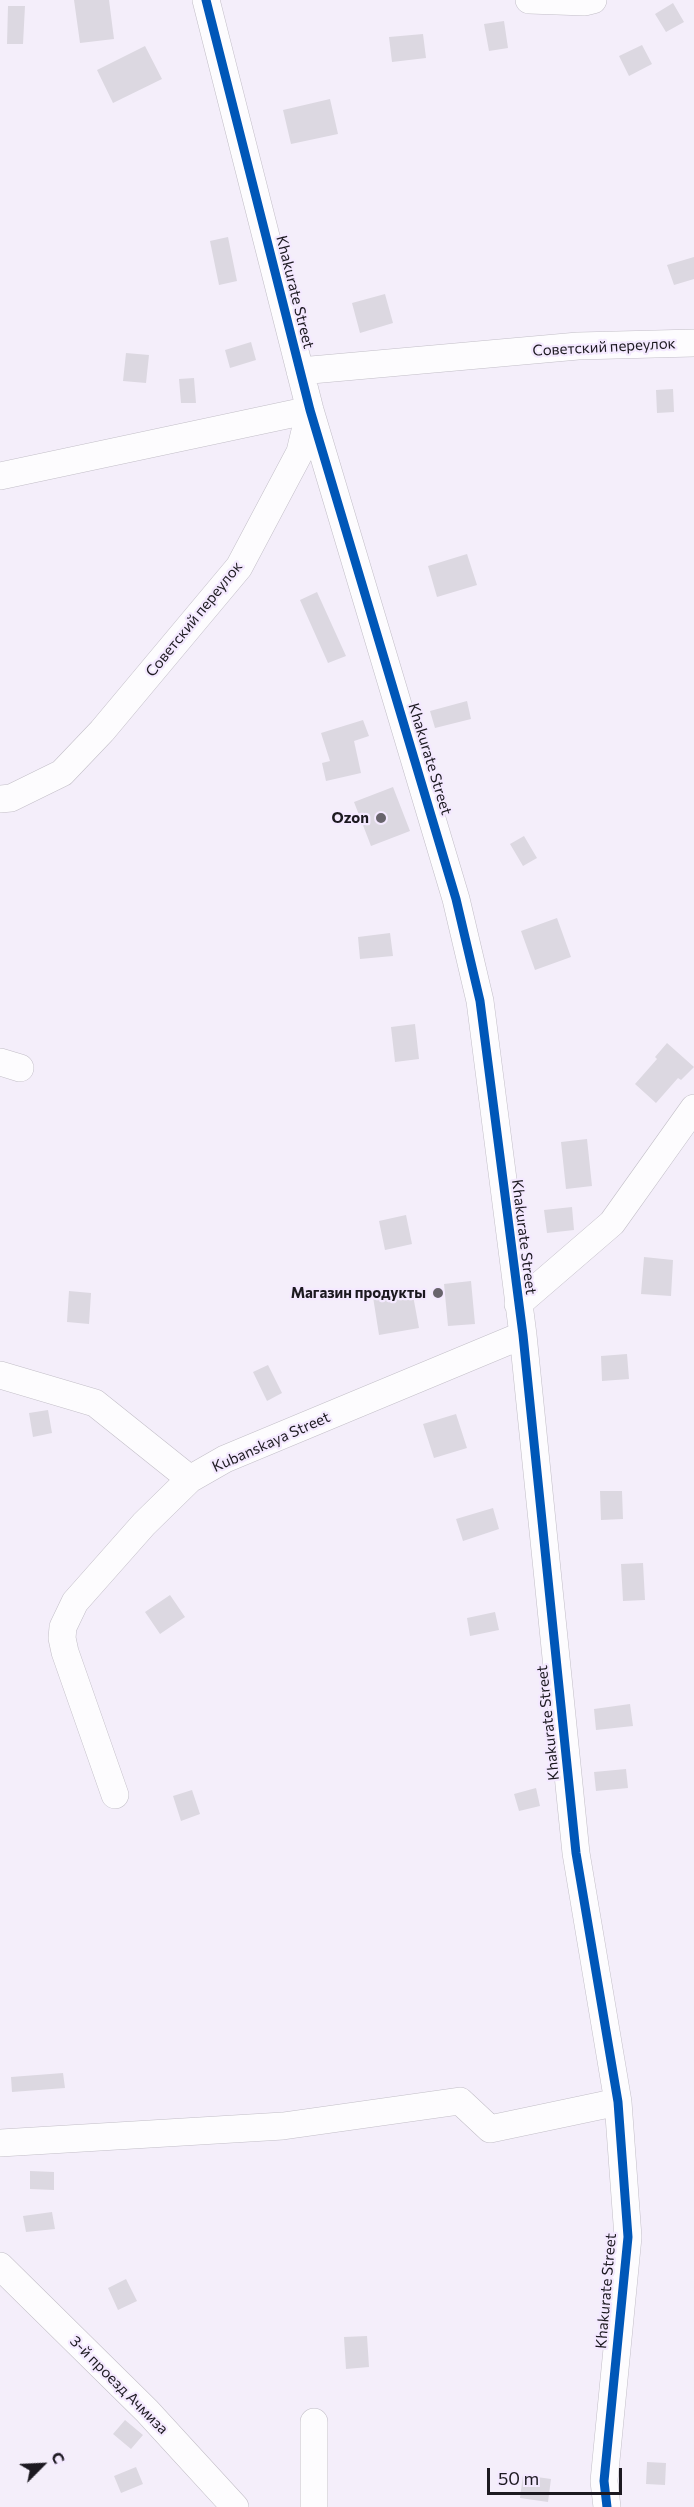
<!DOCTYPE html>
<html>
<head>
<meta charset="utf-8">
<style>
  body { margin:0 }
  #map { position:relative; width:694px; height:2507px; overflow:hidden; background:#f4eefa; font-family:Commissioner,sans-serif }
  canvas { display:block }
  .north { position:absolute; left:12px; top:2435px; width:60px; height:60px; -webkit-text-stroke:4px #f4e9ff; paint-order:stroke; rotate:66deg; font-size:16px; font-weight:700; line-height:24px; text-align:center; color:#1c1920 }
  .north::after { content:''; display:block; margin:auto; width:21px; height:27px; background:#1c1920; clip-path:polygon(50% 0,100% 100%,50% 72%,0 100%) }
  .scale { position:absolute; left:487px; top:2468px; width:135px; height:27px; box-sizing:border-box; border:3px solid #1c1920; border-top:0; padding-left:8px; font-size:18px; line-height:21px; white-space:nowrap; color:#1c1920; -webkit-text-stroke:4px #f4e9ff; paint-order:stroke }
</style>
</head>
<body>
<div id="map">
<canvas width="694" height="2507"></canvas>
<div class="north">С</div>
<div class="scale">50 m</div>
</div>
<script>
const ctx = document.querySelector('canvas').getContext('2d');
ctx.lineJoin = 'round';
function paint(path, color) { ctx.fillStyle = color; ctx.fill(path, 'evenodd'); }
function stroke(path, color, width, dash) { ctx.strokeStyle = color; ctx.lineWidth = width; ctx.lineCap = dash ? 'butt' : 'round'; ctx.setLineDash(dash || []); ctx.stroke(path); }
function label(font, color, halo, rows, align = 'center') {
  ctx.font = font + ' Commissioner,sans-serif'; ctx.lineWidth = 4.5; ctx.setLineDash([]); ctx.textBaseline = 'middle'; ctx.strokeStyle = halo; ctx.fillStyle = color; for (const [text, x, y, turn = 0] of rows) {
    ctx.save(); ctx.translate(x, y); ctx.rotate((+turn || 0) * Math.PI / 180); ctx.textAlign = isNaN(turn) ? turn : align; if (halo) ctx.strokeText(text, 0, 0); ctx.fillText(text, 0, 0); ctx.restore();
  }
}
const building = new Path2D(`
  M74,0H109L114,39L80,43Z
  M673,3L684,22L666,32L655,14Z
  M8,6H25L23,44H7Z
  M504,21L508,48L489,51L484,24Z
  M423,34L426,58L392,62L389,37Z
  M642,45L652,64L629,76L619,56Z
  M145,46L162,79L113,103L97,70Z
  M330,99L338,134L291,144L283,110Z
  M228,237L237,281L219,285L210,241Z
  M694,257V279L674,285L667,265Z
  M385,294L393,323L360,333L352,303Z
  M251,342L256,360L230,368L225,350Z
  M126,353L149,355L146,383L123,381Z
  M194,378L196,403H181L179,379Z
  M673,389L674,412L657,413L656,390Z
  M467,554L477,585L437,597L428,566Z
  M317,592L346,656L328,663L300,600Z
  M467,701L471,719L435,728L430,711Z
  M363,720L369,736L354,741L361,773L326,781L322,763L330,761L321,733Z
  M393,787L410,831L371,846L354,802Z
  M524,836L537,858L523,866L510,844Z
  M557,918L571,957L535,970L521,931Z
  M390,933L393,956L360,959L358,937Z
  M415,1024L419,1059L395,1062L391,1027Z
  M667,1043L694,1067L681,1080L678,1078L656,1103L635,1084L657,1059L655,1057Z
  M587,1139L592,1186L566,1189L561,1142Z
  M572,1207L574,1230L547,1233L544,1210Z
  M406,1215L412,1244L385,1250L379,1221Z
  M644,1257L673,1260L671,1296L641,1294Z
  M471,1281L475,1324L448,1326L444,1284Z
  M412,1290L419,1328L379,1335L373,1297Z
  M69,1291L91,1293L89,1324L67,1322Z
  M627,1354L629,1379L602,1381L601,1356Z
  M268,1365L282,1393L267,1401L253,1372Z
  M48,1410L52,1433L33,1437L29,1413Z
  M456,1414L467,1448L434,1458L423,1424Z
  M600,1491H622L623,1519L601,1520Z
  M493,1508L499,1529L463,1541L456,1519Z
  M643,1563L645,1600L623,1601L621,1564Z
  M170,1595L185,1617L160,1634L145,1612Z
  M495,1612L499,1630L470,1636L467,1618Z
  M630,1704L633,1726L596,1730L594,1709Z
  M626,1769L628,1788L596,1791L594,1772Z
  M536,1788L540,1806L519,1811L514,1794Z
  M192,1790L200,1814L181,1821L173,1796Z
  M63,2073L65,2088L12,2092L11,2077Z
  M30,2171L54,2172V2190L30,2189Z
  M52,2212L55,2229L26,2232L23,2216Z
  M126,2279L137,2301L118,2310L108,2288Z
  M367,2336L369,2367L346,2369L344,2337Z
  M125,2420L143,2435L131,2449L113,2434Z
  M647,2462L666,2463L665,2485L646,2484Z
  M136,2467L143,2484L121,2493L114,2476Z
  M523,2475L551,2479L548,2502L520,2498Z`);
const minor = new Path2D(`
  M206,0L310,410L456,899L480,1001L523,1335L576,1853L618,2102L628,2237L604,2481L607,2507
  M529,0L585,2L593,0
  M300,371L578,346L694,343
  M0,476L310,410L300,452L239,567L102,731L62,773L11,798L0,799
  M0,1062L20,1068
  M518,1304L612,1223L694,1108
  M0,1375L95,1403L190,1479L225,1459L523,1335
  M115,1795L65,1652L62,1638L63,1627L75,1602L144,1524L190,1479
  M0,2143L283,2126L460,2101L490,2129L618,2102
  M0,2266L147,2411L235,2507
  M314,2507V2422`);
const cycleway = new Path2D(`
  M206,0L310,410L456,899L480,1001L523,1335L576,1853L618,2102L628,2237L604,2481L607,2507`);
const markers = [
  [381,818,6,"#68646c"],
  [438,1293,6,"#68646c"]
];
const streetNames = [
  ["Khakurate Street",295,292,76],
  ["Советский переулок",604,347,-3],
  ["Советский переулок",194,619,-51],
  ["Khakurate Street",430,759,73],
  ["Khakurate Street",524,1237,83],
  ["Kubanskaya Street",271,1442,-24],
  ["Khakurate Street",548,1723,-96],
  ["Khakurate Street",606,2291,-85],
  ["3-й проезд Ачмиза",119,2385,45]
];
const poiNames = [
  ["Ozon",369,818],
  ["Магазин продукты",426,1293]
];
paint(building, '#dcd8e1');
stroke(minor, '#c2bec7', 28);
stroke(minor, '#fdfcfe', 27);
stroke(cycleway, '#0057b8', 9);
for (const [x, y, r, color] of markers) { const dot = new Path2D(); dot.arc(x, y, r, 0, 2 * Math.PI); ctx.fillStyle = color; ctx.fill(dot); stroke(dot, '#f4e9ff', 2); }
label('15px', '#1c1920', '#f4e9ff', streetNames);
label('bold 15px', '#1c1920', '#f4e9ff', poiNames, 'right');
</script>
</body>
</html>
